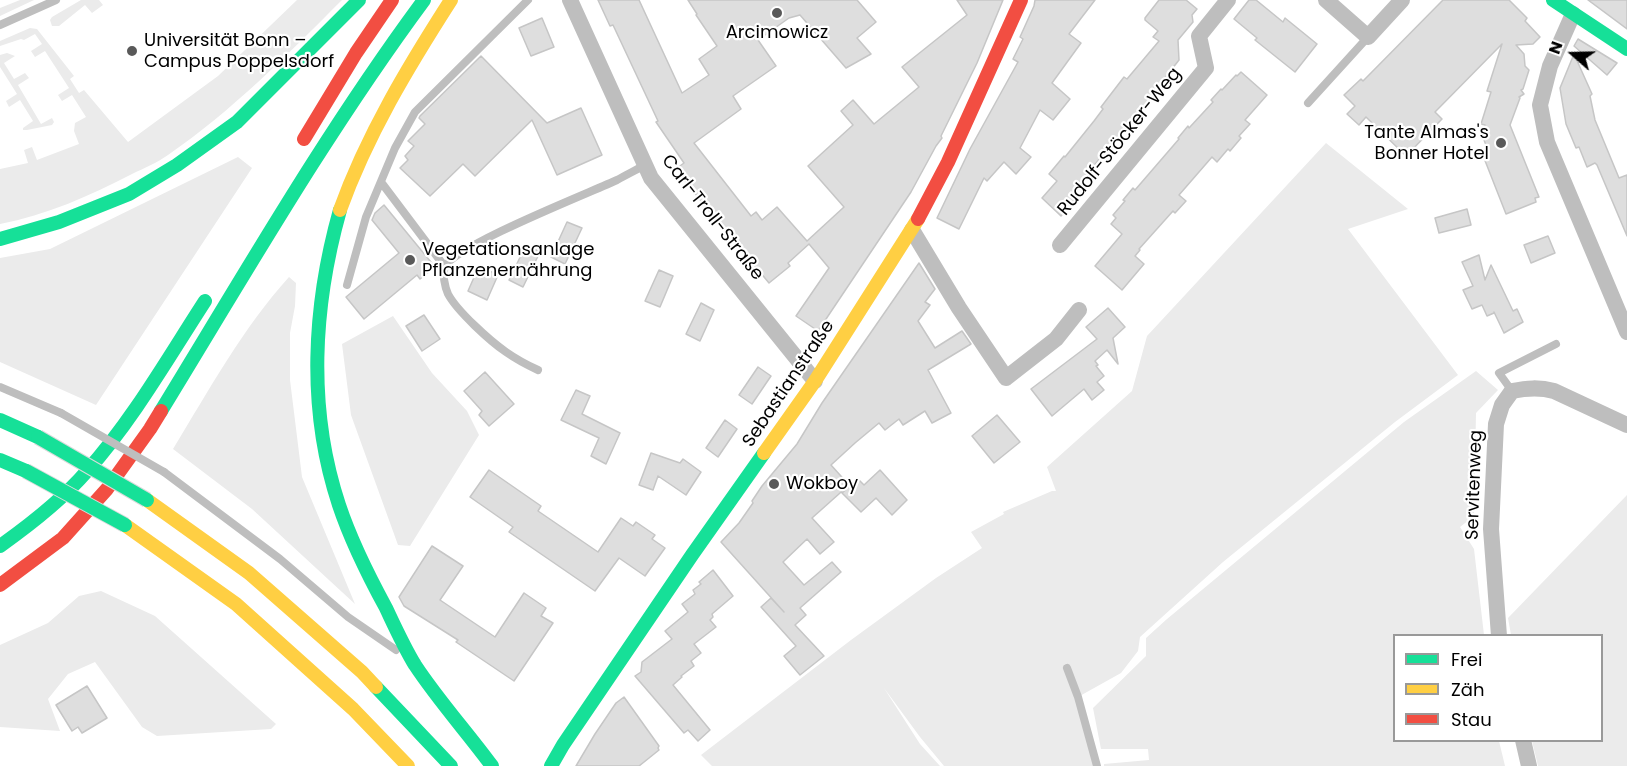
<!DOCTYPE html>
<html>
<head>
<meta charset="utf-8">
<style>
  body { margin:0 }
  #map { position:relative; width:1627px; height:766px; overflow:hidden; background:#fff; font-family:Poppins,sans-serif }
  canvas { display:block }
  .legend { position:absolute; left:1393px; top:634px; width:210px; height:108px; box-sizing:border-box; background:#fff; border:2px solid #999; margin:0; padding:8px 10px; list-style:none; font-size:18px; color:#000 }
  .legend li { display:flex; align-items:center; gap:12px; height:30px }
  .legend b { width:30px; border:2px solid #999 }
  .north { position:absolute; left:1543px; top:24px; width:60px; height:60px; -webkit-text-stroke:4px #fff; paint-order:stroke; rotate:290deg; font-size:16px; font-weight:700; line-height:24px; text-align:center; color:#000 }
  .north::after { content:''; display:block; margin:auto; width:21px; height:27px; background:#000; clip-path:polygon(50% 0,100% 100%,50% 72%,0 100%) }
</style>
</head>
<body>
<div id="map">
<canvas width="1627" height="766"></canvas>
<ul class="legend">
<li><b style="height:8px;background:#16e098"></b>Frei</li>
<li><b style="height:8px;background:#ffcf43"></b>Zäh</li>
<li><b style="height:8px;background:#f24e42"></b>Stau</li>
</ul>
<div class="north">N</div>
</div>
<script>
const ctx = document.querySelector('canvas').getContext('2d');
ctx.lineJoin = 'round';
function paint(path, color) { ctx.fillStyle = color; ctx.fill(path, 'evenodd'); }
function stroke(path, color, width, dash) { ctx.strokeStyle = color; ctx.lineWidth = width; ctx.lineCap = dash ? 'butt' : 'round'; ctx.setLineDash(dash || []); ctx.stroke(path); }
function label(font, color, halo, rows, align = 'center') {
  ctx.font = font + ' Poppins,sans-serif'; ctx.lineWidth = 4.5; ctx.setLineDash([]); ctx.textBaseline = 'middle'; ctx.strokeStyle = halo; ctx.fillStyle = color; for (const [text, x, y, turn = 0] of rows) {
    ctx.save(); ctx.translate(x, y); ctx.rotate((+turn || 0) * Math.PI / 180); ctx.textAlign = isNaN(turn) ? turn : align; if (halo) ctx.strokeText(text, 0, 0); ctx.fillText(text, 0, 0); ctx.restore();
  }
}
const green = new Path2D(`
  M20,0H34L0,16V8Z
  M81,0H99L103,5L92,13L85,5L59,26H52L50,20L52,17Z
  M297,0H342C287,55 232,111 168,155C157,163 144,168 132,174C90,196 46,215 0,224V169L28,163L24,150L32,147L37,160L79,144L74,131L75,123L86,117L72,95L62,101L58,95L69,88L45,51L35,57L31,51L42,44L35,34L24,40L21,39L0,46V41L30,28L37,29L74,76L70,79L79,93L84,90L128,142L218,76Z
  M7,53L15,56L4,63L14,79L25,73L29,78L18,85L41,124L52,118L54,122L52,125L27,130H23V128L33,121L20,100L9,107L6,101L17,94L0,67V55Z
  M1326,143L1408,209L1348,229L1458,375L1395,422L1223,562L1140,637L1138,651L1121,673L1078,697L1097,766H944L920,737L884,688L920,744L940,766H712L701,755L851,640L936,578L982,548L971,532L1004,514L1003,512L1052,491H1056L1047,467L1132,391L1147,336Z
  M238,157L252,168L96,405L0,362V258L50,249Z
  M289,277L296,283L295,306L290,333V380L302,477L355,604L252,509L173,449C209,390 243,328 289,277Z
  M393,316L432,373L467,411L479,435L410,546L398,545L351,415L342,344Z
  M1476,371L1498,390L1476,413L1474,516L1460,527L1474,549L1484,635L1394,636V740L1499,741L1505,766H1104V764L1149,760L1148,749H1101L1093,708L1146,656V638L1167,619L1404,422Z
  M1627,495V766H1538L1532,741L1602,740V636L1511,635L1508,618Z
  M101,591L155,616L276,724L271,729L157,736L142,727L95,662L68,674L48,699L60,731L0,727V645L48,623L79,596Z`);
const building = new Path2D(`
  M598,0H639L682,93L709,75L699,59L717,46L696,15L697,14L688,0H857L876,22L857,38L871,54L846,68L800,15L789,18L758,40L776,66L733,96L741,109L694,143L751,216L756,212L762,220L777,207L807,241L844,207L808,166L853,125L841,111L853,100L874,124L919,87L902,67L967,15L957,0H1003L977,63L941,136L942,138L936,146L911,192L818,331L796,316L829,268L809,244L788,263L790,266L769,283L683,179L685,178L677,168L684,163L656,122L658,121L613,25L610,26Z
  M1035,0H1095L1069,34L1081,43L1052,83L1070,99L1053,120L1040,110L1020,148L1031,157L1016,174L1004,162L987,181L984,178L959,229L937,218L970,149L1018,62L1013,59L1023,39L1020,37L1034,6Z
  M1159,0H1186L1197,9L1192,15L1193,22L1178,40L1179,60L1157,88L1158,89L1102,158L1101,157L1072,192L1078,196L1061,216L1042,198L1057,181L1049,174L1064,156L1065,157L1094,121L1103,109L1101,107L1124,77L1127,79L1159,41L1153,37L1158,31L1145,20V18Z
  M1249,0H1256L1283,22L1285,18L1317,44L1295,72L1255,40L1257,38L1234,19Z
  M1443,0H1509L1527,18L1525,21L1540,37L1533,44L1516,45L1524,54L1525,66L1529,70L1523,89L1521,90L1524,94L1519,97L1520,98L1510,125L1539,197L1535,198L1536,202L1506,214L1482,153L1488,150L1484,140L1487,129L1484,128L1485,125L1481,124L1491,92L1487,91L1502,44L1435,112L1442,119L1406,156L1366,117L1359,125L1347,114L1355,106L1344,95L1361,79L1363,81Z
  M1588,0H1627V29Z
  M542,18L554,47L531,56L519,28Z
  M1578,39L1617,63L1607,75L1574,46Z
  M1574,54L1592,94L1590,96L1595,120L1619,178L1627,175V236L1597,165L1595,163L1587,167L1579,147L1576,148L1566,124L1560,88Z
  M481,56L547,123L581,108L602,155L557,175L532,120L475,176L463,164L430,196L400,168L408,160L405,156L414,146L408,141L425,124L419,118L420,116Z
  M1241,72L1267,95L1245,120L1250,124L1239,136L1241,138L1230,151L1228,149L1217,162L1212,157L1179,195L1186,201L1175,213L1173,211L1139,249L1140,250L1135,256L1144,264L1122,290L1095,266L1122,234L1111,224L1116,218L1113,215L1125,201L1123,200L1133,188L1135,190L1179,139L1178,138L1188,126L1189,128L1213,102L1211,100L1221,89L1222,90L1236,75L1237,76Z
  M384,205L435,267L420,279L417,275L364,319L346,297L399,253L372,220L375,213Z
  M1467,209L1471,225L1439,233L1435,218Z
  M567,222L582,228L565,264L551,257Z
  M1548,236L1555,253L1531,263L1524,245Z
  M526,245L540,252L523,287L509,280Z
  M1479,255L1485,280L1491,265L1513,311L1517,309L1523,322L1504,333L1494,312V313L1487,316L1482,305L1472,309L1463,290L1473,286L1462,262Z
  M919,263L935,289L925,302L930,305L918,321L935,348L962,331L971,344L928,370L951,413L932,423L925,411L903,425L899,419L885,430L879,423L855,443L831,465L849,485L812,518L834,542L820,554L807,539L783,562L804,585L832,562L841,572L800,608L806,615L795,625L824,656L800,675L784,656L796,646L761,607L771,598L784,612L721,542L739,523L753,503L752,501L762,486L797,444L822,403Z
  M479,266L498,275L487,300L468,291Z
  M659,270L673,276L660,307L645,301Z
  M701,303L714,310L700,341L686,334Z
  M1108,308L1125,327L1113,338L1118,364L1107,350L1095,361L1098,365L1096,366L1104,376L1097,382L1104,390L1092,400L1084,389L1052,416L1031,389L1097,339L1086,327Z
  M424,315L440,339L422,351L406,326Z
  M758,367L771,376L752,404L739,395Z
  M485,372L514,404L489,426L479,415L482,411L464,391Z
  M576,390L590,396L582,414L620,433L606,464L591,456L599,438L561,420Z
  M997,415L1020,442L994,463L972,436Z
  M725,420L737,429L718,457L706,448Z
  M651,453L680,463L683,459L701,472L686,495L658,476L653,490L639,485Z
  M489,470L541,506L538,511L598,552L621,518L633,526L636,522L655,535L652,539L665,548L645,576L619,558L595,591L509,532L513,527L470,497Z
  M880,470L907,500L892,515L876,498L861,512L842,493L858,479L864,485Z
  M432,546L463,566L440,600L495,637L524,593L546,608L541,616L553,623L514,681L456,642L458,640L404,606L399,597Z
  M713,570L733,596L712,614L713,617L710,620L716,627L694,644L701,653L691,661L694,666L681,676L682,677L673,685L710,730L698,741L688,730L684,733L635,676L641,672L642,662L672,639L665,631L688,612L682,604L695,594L693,590L701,584L699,582Z
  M87,686L107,718L82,733L78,727L72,731L56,705Z
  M624,697L659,746L658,748L659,750L639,766H576L595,734L616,703Z`);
const lane = new Path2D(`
  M0,25L56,0
  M1308,103L1368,37
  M381,182L445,267
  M347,285L366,217L395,148L415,112L528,0
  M538,370C527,365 516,359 506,352C490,341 457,311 448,294C445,287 442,274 445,267C454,246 589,193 617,180C626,175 636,170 645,165
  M0,387L61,413
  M1512,391L1499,373L1556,344
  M164,472L280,559L348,617L396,650
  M1067,668L1078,697L1097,766`);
const street = new Path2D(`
  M570,0L651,178L815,381
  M1326,0L1368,37L1402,0
  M1573,14L1550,66L1540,105L1547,142L1627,332
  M912,230L959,308L1006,378L1056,339L1079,310
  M1060,245L1206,68L1199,36L1228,0
  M1499,636L1491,529L1496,424L1502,405L1512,391C1527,388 1539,387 1554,391L1627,425
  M1523,740L1529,766`);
const fast = new Path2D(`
  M1553,0L1627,49
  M340,210C313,306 307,409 339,505C351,541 368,575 386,608C395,627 404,647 415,665C438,700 467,732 492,766
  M0,239L59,222L129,194L177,165L237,122L359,0
  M161,411C246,272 327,131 424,0
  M0,420L38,437
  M0,460L26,471
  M0,546C31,524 62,500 87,471C132,421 168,358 205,301
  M376,687L451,766
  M551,766L563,745L692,555L764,453`);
const slow = new Path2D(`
  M340,210C367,135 408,67 451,0
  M764,453L815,381L918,219
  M147,500L249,573L362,672L376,687
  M125,525L236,604L353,709L408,766`);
const jam = new Path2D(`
  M304,139L356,53L392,0
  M918,219L948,162L1021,0
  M0,585L63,538L107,489L150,429L161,411`);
const laneBridge = new Path2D(`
  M61,413L164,472`);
const fastBridge = new Path2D(`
  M38,437L147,500
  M26,471L125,525`);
const markers = [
  [777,13,6,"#595959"],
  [132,51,6,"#595959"],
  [1501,143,6,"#595959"],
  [410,260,6,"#595959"],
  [774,484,6,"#595959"]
];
const poiNames = [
  ["Arcimowicz",777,33,"center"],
  ["Universität Bonn –",144,41],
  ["Campus Poppelsdorf",144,62],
  ["Tante Almas's",1489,133,"right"],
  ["Bonner Hotel",1489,154,"right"],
  ["Vegetationsanlage",422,250],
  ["Pflanzenernährung",422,271],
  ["Wokboy",786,484]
];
const streetNames = [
  ["Rudolf-Stöcker-Weg",1120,142,-51],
  ["Carl-Troll-Straße",712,218,52],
  ["Sebastianstraße",789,384,-56],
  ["Servitenweg",1475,485,-88]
];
paint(green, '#ebebeb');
paint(building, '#dedede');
stroke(building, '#c6c6c6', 1.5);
stroke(lane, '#bebebe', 8);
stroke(street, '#bebebe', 16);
stroke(fast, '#16e098', 14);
stroke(slow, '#ffcf43', 14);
stroke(jam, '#f24e42', 14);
stroke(fastBridge, '#dbdbdb', 16, []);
stroke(laneBridge, '#bebebe', 8);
stroke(fastBridge, '#16e098', 14);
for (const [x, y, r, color] of markers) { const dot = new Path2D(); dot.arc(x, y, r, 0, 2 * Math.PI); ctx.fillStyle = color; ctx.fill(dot); stroke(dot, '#fff', 2); }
label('18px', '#000', '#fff', poiNames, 'left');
label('18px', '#000', '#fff', streetNames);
</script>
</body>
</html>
